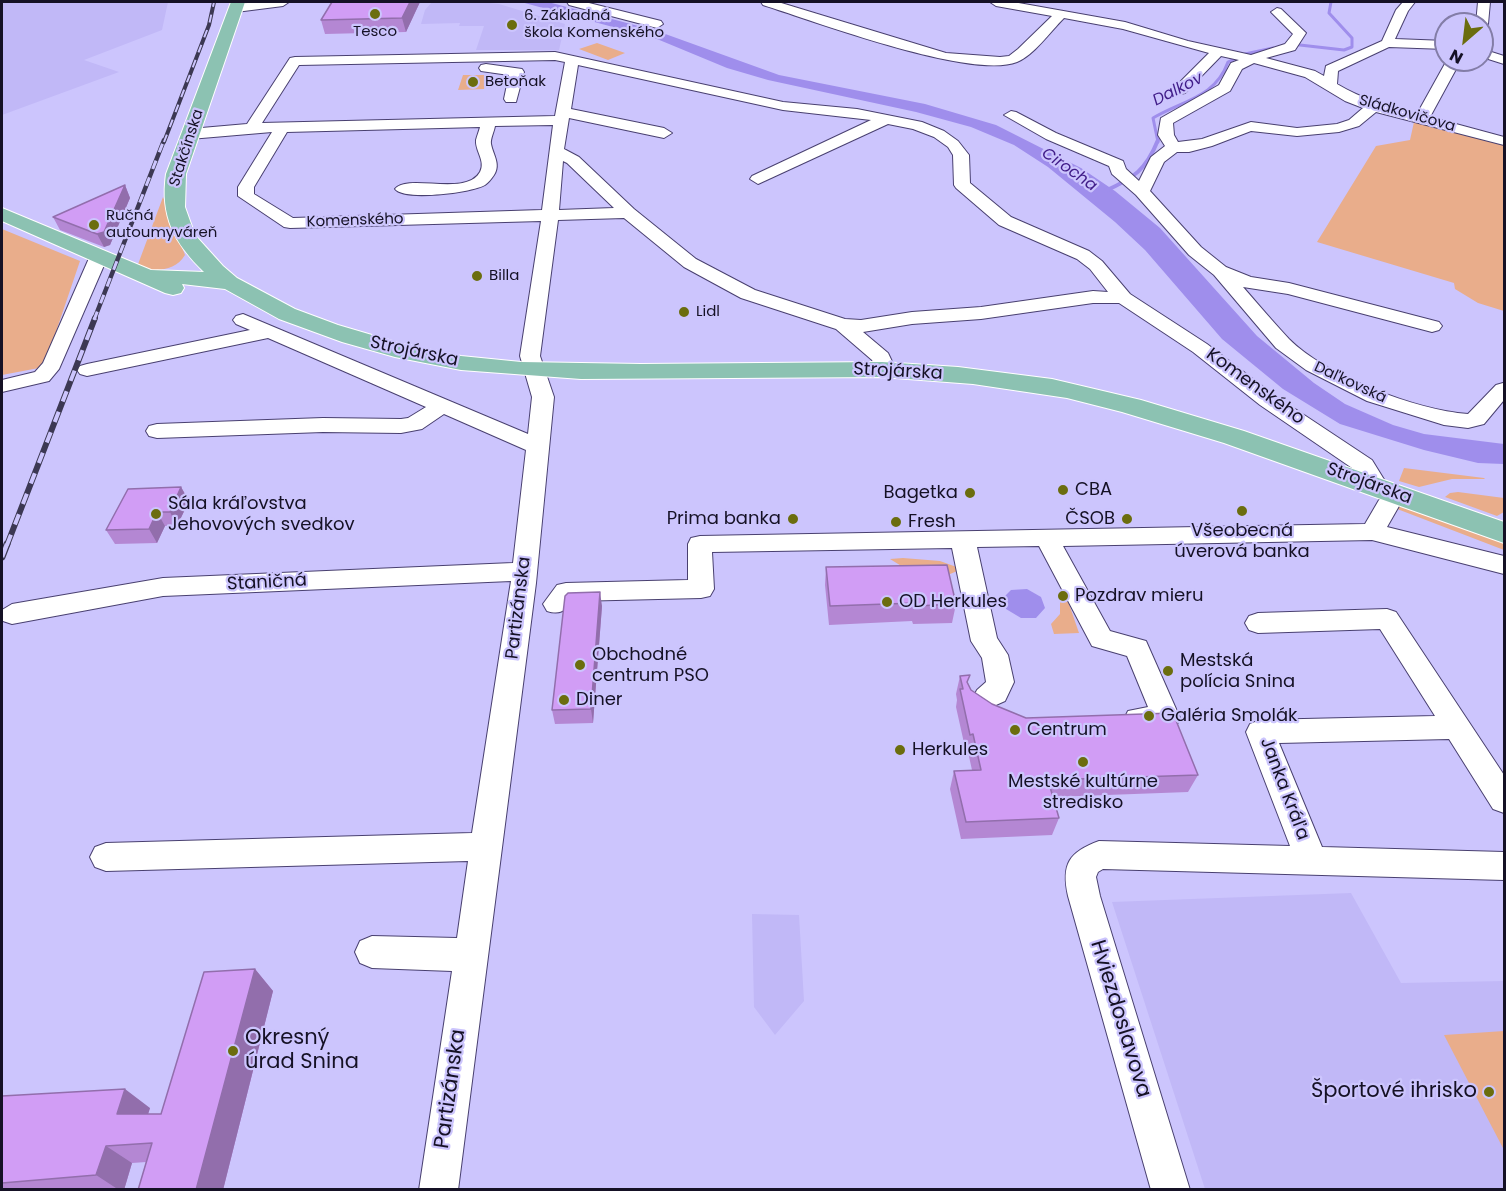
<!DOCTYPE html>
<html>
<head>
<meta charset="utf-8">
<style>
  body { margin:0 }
  #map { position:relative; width:1506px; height:1191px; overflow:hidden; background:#ccc5fd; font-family:Poppins,sans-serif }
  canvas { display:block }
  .frame { position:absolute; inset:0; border:3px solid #151125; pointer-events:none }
  .north { position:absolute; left:1434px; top:12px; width:60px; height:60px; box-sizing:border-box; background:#ccc5fd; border:2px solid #837da7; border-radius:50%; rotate:208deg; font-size:16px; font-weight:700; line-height:24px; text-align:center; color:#151125 }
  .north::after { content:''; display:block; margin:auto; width:21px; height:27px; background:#6b6d0e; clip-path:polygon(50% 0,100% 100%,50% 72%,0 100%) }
</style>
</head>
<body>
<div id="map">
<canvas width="1506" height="1191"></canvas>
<div class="frame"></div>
<div class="north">N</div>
</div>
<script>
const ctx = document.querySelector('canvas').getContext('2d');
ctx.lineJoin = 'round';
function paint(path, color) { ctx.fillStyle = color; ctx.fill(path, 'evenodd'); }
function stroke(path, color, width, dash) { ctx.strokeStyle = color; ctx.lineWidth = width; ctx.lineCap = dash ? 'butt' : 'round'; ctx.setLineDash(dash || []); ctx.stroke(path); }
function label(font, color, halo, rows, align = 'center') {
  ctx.font = font + ' Poppins,sans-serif'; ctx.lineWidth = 4.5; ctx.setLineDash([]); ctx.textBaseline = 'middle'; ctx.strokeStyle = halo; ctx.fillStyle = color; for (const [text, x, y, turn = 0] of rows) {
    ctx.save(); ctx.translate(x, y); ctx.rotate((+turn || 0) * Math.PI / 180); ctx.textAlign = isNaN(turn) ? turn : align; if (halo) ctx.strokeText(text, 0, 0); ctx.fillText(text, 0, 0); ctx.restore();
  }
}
const built = new Path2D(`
  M2,2H168L162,30L84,60L119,72L2,115Z
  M432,2H480L499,4L565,24L559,50H476L484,26H459L460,23L421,24L425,10Z
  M1351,893L1401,983L1504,981V1189H1205L1112,902Z
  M752,914L799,915L804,1001L775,1035L754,1007Z`);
const green = new Path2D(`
  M597,43L625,53L608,60L579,49Z
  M463,75H488L484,89L458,90Z
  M1414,122L1504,145V311L1478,303L1455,289L1454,283L1317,242L1376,146L1410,140Z
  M163,197L185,255C175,272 154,272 137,267Z
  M2,229L80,261L44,367L2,375Z
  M1404,468L1484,478L1485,479H1452L1419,487L1399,481Z
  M1458,492L1504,498V512L1497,516L1445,497L1450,493Z
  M1393,502L1504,543V550L1392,507Z
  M903,558L940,561L962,569L943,577L903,567L890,559Z
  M1060,601H1068L1079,633L1054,634L1051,624L1060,614Z
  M1504,1031V1150L1444,1035Z`);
const water = new Path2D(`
  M521,2H548L657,31L779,75L925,104L996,125L1081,168L1115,191L1160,228L1257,336L1314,383L1345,404L1393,425L1424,434L1504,444V464L1478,463L1424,450L1340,424L1283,389L1222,339L1145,250L1115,222L1048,167L1014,145L971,127L916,112L768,80L727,68L657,39Z
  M1027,589L1041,597L1045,608L1036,618H1021L1006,609L1003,598L1011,590Z`);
const streamFar1 = new Path2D(`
  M1291,44L1344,50L1352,47V38L1329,13L1331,2
  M1158,142L1153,118C1183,100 1215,98 1228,62L1245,54L1273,48`);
const stream = new Path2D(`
  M1105,191C1134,178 1146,170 1158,140`);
const minor = new Path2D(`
  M258,2H289L283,6L236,12L230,8L236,4Z
  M567,2H585L661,21L663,24L657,28L569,5Z
  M761,2H778L946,53L1000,57L1009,56L1018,49L1052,16L996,6L990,2H1013L1125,22L1188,41L1251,55L1285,44L1293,34L1271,12L1277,8L1281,9L1306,33L1295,50L1266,58L1315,71L1324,76L1326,66L1382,41L1396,10L1403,2H1415L1408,11L1395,39L1446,41V49L1389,47L1338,71L1337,84C1362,99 1388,107 1417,114L1447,60H1461L1430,117L1504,137V145L1376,112L1359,126L1339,132L1297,136L1251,131L1212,146L1189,152H1177L1164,162L1150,191L1201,247L1226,267L1251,277L1289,283L1439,322L1442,326L1439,330L1432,332L1288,294L1243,287C1258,304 1273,322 1289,339C1326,376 1416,410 1468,414L1496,385L1503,383L1504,400L1484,424L1468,428L1444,425L1367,401L1306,370L1276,348L1214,275L1189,255L1136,195L1112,174L1109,166L1046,139L1004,115L1011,111L1016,112L1056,133L1123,161L1126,169L1139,181L1151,157L1165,146L1158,135L1161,118L1219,85L1231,63L1239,60L1221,56L1185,93L1180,94L1173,90L1175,87L1209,53L1123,29L1064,18C1050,32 1034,55 1017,62C971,80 814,21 763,5ZM1254,63L1305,77L1345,101L1363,108L1349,120L1337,124L1297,128L1251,122L1202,139L1178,142L1174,135L1173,123L1230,91L1242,69Z
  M1478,2H1490L1488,24L1482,28V24H1476Z
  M1482,49L1504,56V64L1482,57Z
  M555,52L783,102L857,109L922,122L944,131L958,141L969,155L970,183L1011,217L1089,251L1102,261L1130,294L1207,344L1274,395L1372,460L1388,486L1384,491L1376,494L1368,491L1355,470L1260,405L1193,352L1119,303H1093L981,319L912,324L863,332L888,353L896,370L893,374H879L872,360L836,329L741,298L684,267L624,218L558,220L540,356L554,397L536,583L458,1190H419L452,971L372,968L360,963L355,952L360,941L372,936L457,938L468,861L106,871L95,867L90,857L95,847L106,843L472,833L511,581L163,596L12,624L3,621L2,610L12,604L163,578L513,563L526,450L444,414L422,429L401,433L323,432L157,438L149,436L146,431L149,426L157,424L323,418L401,419L408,418L426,407L268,338L87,376L80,374L77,370L80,366L87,364L250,330L236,324L233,320L236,316L243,314L528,434L532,397L520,356L541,221L290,228L284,227L238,196V187L272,132L190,139L182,134L190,129L247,124L290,58L295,57ZM555,60L565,62L555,116L262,123L299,65ZM578,65L783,110L871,120L752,176L750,179L758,184L888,124L913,129L934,137L948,147L953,155L954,185L956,188L999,225L1077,259L1090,269L1108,292L1093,291L981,307L912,312L861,320L845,319L755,290L696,259L634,209L579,157L564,149L569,118L664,138L672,133L664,128L571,109ZM553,125L542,210L293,218L254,194V187L287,132L480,127C479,131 477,136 476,140C475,151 486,161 480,172C466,197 408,173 395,189C404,201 471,193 485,185C488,183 492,178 494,175C501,164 493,155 491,144C490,139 494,132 495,126ZM563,161L567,163L614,208L559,210Z
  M486,64L522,69L524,72L516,102H506L504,99L509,75L481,71L479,68L481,65Z
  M99,251L105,252L108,256L59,369L49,381L2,392V380L35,372L43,363L90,256L93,252Z
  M1387,498L1395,500L1399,506L1387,527L1504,556V574L1372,540L1063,546L1110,631L1146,641L1180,718L1176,726C1161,731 1143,732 1128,727L1124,719L1128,711L1148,707L1127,656L1092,646L1039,546L977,547L997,638L1008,655L1014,682L1005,701L987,709L977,706L973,698L977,690L986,682L982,658L971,641L952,548L712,552L714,589L710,596L701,598L573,601C565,611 560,615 547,611L543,604L557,585L566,583L688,580V544L691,538L700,536L1365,524L1379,500Z
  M1387,609L1396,612L1504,775V813L1493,809L1449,739L1279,743L1322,847L1504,852V880L1103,869L1098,872L1096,877L1100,896L1190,1190H1151L1068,896C1061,864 1069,852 1099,841L1290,846L1246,732L1250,724L1260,720L1435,716L1380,629L1258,633L1249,630L1245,623L1249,616L1258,613Z`);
const major = new Path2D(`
  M231,2H245L186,174L185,207L195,235L223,266L237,278L295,309L338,325L399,343L461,356L521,362L641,364L882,362L958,367L1052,379L1141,400L1244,431L1504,522V543L1224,443L1122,412L1067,398L973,384L882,377L581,379L461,370L395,357L342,342L279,319L225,289L182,284L184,288L181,293L173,295L165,293L2,221V208L151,270L204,272C174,243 160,216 166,174Z`);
const railFar3 = new Path2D(`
  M164,142L209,25L214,2`);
const railFar2 = new Path2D(`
  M94,320L164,140`);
const railFar1 = new Path2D(`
  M7,545L95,318`);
const rail = new Path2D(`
  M2,557L7,544`);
const wall = new Path2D(`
  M420,2L406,32L325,34L321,20Z
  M125,185L130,198L110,245L104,247L60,230L53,217Z
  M181,487L189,501L177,526H165L157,543L115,544L106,530Z
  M826,567L956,604L952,623L913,624L912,621L829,625L825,585Z
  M602,606L593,723L555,724L552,710Z
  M960,676L968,683L971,690L992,704L1026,718L1198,775L1188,792L1053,797L1059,818L1052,835L961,839L950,789L954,771L972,770L968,752H966L956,707L957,700L956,694Z
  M255,969L273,991L223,1190H138L146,1162L132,1163L124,1190H2V1096L150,1108L148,1114H161Z`);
const shadedWall = new Path2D(`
  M410,2H420L406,32L402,18Z
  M125,185L130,198L110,245L104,247L97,234Z
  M181,487L189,501L177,526L170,512Z
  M157,512L165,526L157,543L149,529Z
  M600,592L602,606L593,723L591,709Z
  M255,969L273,991L223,1190H196Z
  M125,1089L150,1108L142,1133L117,1114Z
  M106,1146L132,1163L124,1190H119L96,1175Z`);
const building = new Path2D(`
  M332,2H410L402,18L321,20Z
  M125,185L104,232L97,234L53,217Z
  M181,487L170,512H157L149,529L106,530L128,489Z
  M947,565L956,604L916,606L915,603L830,606L826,567Z
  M600,592L591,709L552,710L565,596L568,593Z
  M970,675L967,682L971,690L992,704L1026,718L1173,713L1198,775L1048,780L1059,818L966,822L954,771L981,770L973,734L970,735L960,689H963L960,676Z
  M255,969L196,1190H138L152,1143L106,1146L96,1175L2,1183V1096L125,1089L117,1114H161L204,972Z`);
const markers = [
  [375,14,6,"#6b6d0e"],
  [512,25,6,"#6b6d0e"],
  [473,82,6,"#6b6d0e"],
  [94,225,6,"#6b6d0e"],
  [477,276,6,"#6b6d0e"],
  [684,312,6,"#6b6d0e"],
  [1063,490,6,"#6b6d0e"],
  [970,493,6,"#6b6d0e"],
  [1242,511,6,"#6b6d0e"],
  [156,514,6,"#6b6d0e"],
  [793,519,6,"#6b6d0e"],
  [1127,519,6,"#6b6d0e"],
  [896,522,6,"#6b6d0e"],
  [1063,596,6,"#6b6d0e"],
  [887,602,6,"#6b6d0e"],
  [580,665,6,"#6b6d0e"],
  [1168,671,6,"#6b6d0e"],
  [564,700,6,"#6b6d0e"],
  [1149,716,6,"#6b6d0e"],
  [1015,730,6,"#6b6d0e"],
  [900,750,6,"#6b6d0e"],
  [1083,762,6,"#6b6d0e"],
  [233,1051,6,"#6b6d0e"],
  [1489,1092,6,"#6b6d0e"]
];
const farPoinames = [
  ["6. Základná",524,16],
  ["škola Komenského",524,33],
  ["Tesco",375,32,"center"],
  ["Betoňak",485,82],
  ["Ručná",106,216],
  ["autoumyváreň",106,233],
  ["Billa",489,276],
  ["Lidl",696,312]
];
const farStreetnames = [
  ["Sládkovičova",1407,114,16],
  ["Stakčínska",187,148,-72],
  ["Komenského",355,221,-2],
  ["Daľkovská",1350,383,25]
];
const farWaternames = [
  ["Dalkov",1178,90,-27],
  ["Cirocha",1069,170,35]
];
const streetNames = [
  ["Strojárska",414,352,12],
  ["Strojárska",898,372,3],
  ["Komenského",1255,387,36],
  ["Strojárska",1369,484,20],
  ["Staničná",267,583,-3],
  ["Partizánska",519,608,-83],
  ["Janka Kráľa",1284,789,69]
];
const poiNames = [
  ["CBA",1075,490],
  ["Bagetka",958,493,"right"],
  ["Sála kráľovstva",168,504],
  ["Jehovových svedkov",168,525],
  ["Prima banka",781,519,"right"],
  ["ČSOB",1115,519,"right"],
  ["Fresh",908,522],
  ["Všeobecná",1242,531,"center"],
  ["úverová banka",1242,552,"center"],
  ["Pozdrav mieru",1075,596],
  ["OD Herkules",899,602],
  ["Obchodné",592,655],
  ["centrum PSO",592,676],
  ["Mestská",1180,661],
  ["polícia Snina",1180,682],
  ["Diner",576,700],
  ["Galéria Smolák",1161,716],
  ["Centrum",1027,730],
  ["Herkules",912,750],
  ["Mestské kultúrne",1083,782,"center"],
  ["stredisko",1083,803,"center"]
];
const nearStreetnames = [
  ["Hviezdoslavova",1120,1019,73],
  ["Partizánska",451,1089,-82]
];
const nearPoinames = [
  ["Okresný",245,1039],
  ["úrad Snina",245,1063],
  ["Športové ihrisko",1477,1092,"right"]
];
paint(built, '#c1b8f7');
paint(green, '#e9ad8b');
paint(water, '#9f8eec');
stroke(streamFar1, '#9f8eec', 3);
stroke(stream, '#9f8eec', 4);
stroke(minor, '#494070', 2);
stroke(major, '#fff', 2);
paint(minor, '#fff');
paint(major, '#8cc2b2');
stroke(railFar3, '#3c3853', 4);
stroke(railFar2, '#3c3853', 4.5);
stroke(railFar1, '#3c3853', 6);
stroke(rail, '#3c3853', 7);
stroke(railFar3, '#ccc5fd', 2, [8]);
stroke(railFar2, '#ccc5fd', 3, [9]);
stroke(railFar1, '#ccc5fd', 4, [11]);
stroke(rail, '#ccc5fd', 4.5, [14]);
paint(wall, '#b487d3');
paint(shadedWall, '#926eac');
paint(building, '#d19df5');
stroke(building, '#926eac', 1.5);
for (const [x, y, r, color] of markers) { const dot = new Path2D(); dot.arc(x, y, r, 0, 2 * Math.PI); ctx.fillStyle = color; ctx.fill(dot); stroke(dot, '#ccc5fd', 2); }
label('15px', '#151125', '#ccc5fd', farPoinames, 'left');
label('15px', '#151125', '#ccc5fd', farStreetnames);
label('italic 16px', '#401c88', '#ccc5fd', farWaternames);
label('18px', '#151125', '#ccc5fd', streetNames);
label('18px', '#151125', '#ccc5fd', poiNames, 'left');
label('21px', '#151125', '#ccc5fd', nearStreetnames);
label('21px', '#151125', '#ccc5fd', nearPoinames, 'left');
</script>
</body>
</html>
